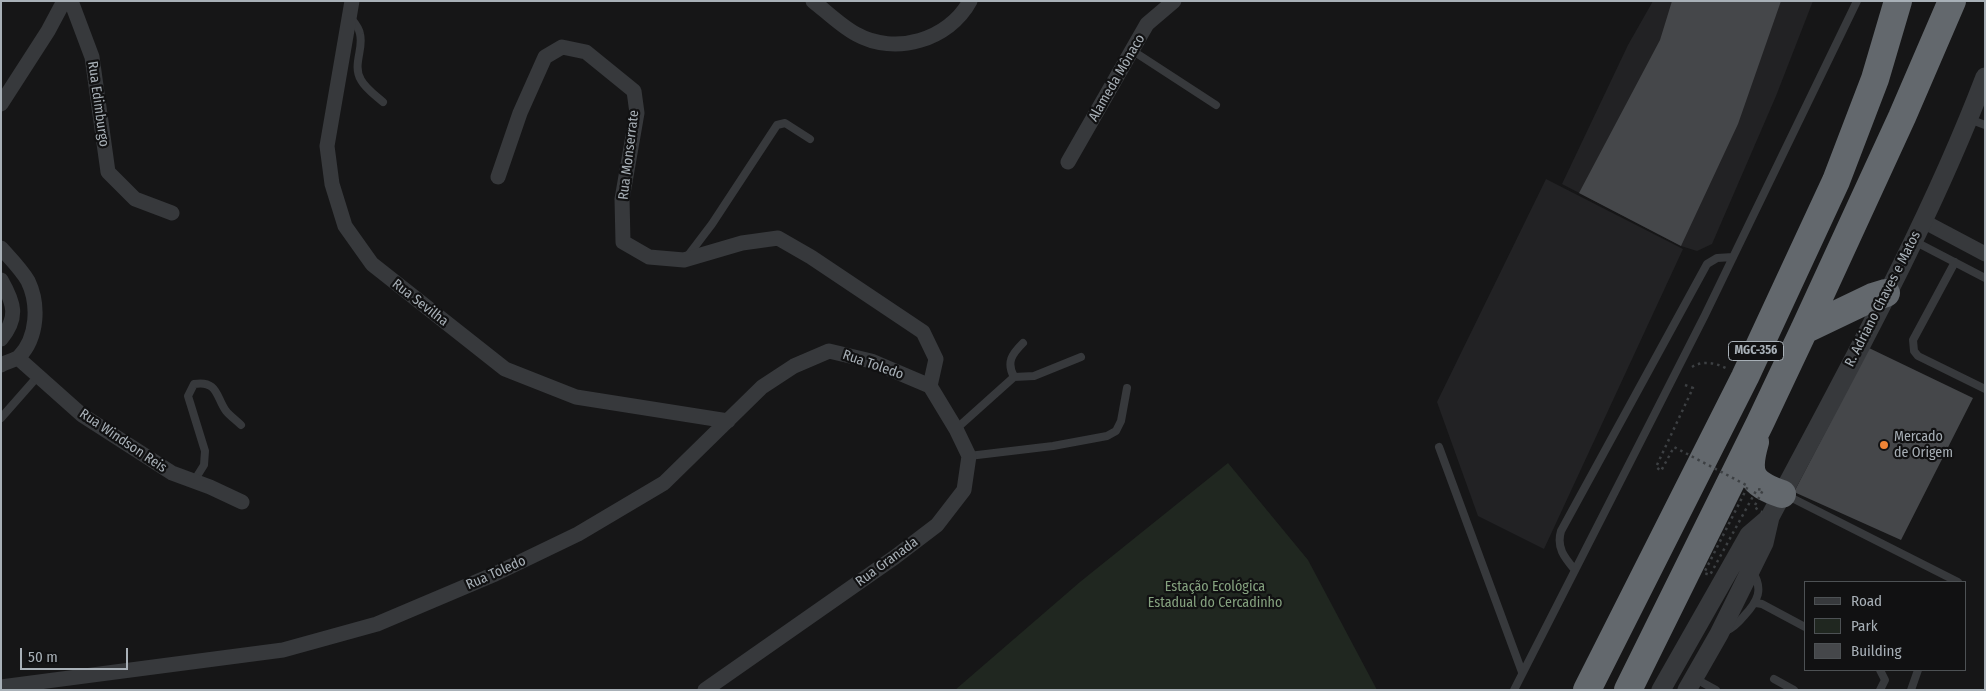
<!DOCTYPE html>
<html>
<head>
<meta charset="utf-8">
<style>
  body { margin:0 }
  #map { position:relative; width:1986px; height:691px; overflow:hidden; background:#161617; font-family:"Fira Sans Condensed",sans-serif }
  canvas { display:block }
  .frame { position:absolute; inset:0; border:2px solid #a8b0b7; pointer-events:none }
  .legend { position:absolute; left:1804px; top:581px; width:162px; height:90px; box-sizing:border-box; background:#111112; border:1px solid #4d5154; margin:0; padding:6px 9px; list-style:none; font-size:15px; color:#a8b0b7 }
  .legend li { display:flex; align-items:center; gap:10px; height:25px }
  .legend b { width:25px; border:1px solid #4d5154 }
  .scale { position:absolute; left:20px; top:648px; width:108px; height:22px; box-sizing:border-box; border:2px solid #a8b0b7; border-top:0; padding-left:6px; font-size:15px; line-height:18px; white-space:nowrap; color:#a8b0b7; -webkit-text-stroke:4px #111112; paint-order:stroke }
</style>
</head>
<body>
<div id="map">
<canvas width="1986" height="691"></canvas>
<div class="frame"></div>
<ul class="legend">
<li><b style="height:6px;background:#37393c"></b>Road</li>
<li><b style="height:14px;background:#202720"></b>Park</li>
<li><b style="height:14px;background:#45474a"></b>Building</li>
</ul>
<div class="scale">50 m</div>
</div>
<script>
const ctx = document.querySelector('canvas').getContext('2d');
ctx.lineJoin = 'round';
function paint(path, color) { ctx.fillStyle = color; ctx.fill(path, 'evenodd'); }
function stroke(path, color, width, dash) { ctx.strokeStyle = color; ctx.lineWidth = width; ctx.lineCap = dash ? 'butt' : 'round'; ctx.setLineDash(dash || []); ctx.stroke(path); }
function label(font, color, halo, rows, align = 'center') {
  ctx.font = font + ' "Fira Sans Condensed",sans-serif'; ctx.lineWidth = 4.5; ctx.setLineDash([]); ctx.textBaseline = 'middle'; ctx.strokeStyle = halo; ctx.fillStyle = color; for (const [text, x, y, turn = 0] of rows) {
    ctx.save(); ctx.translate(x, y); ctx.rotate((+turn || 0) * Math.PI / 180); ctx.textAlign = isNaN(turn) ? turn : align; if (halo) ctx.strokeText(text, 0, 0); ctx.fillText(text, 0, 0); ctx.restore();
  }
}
const built = new Path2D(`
  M1653,1H1813L1776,96L1712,244L1697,251L1681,246L1562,184L1628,45Z
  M1546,179L1683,249L1544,549L1478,516L1437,402Z`);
const green = new Path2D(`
  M1228,463L1308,560L1377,690H955L1080,582Z`);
const building = new Path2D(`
  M1672,1H1781L1738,124L1681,246L1579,193L1660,40Z
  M1869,348L1973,398L1901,540L1794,492Z`);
const path = new Path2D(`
  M1692,367C1703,360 1715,363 1726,368`);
const service = new Path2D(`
  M350,17C354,22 359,27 360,34C364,49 352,65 361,80C366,89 375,95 383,102
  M1133,51L1216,105
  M1969,119L1985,125
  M1914,241L1985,278
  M687,257L712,224L777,125L785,123L810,139
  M1955,262L1913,340L1914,351L1918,356L1985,389
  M1023,343C1012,354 1006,362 1014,377L1034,376L1081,357
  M1,418L38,376
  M956,429L1014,377
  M1439,447L1522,672
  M969,456L1053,446L1107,436L1116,431L1121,421L1127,388
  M194,481L204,465L205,451L188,396L194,384C218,380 216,397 226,411C230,416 236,420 241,425
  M1786,495L1958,582
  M1575,570C1565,558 1556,548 1561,531L1707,264L1717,258L1733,257
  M1756,603L1762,604L1805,627
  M1726,631C1733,628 1739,622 1744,616C1758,601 1764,589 1752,571
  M1880,670L1885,680L1880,690
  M1694,678L1716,690
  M1774,679L1794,690
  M1514,690L1705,315L1857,1
  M1911,690L1918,670`);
const minor = new Path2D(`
  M71,1L92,57L108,172L135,199L172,213
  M352,1L327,146L332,184L345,226L372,264L505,369L576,397L728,421
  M813,1C827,12 841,26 856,34C895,56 949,40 970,1
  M1,104L48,31L64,1
  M1068,162L1147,24L1174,1
  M498,177L520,113L545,57L562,47L586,52L634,91L637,113L622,199L623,242L649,257L684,260L742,243L778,238L811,257L923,332L936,359L930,386
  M1923,221L1985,254
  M1,248C10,258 21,269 28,281C39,304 38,337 19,357C15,360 6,362 1,365
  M1,280C14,303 19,317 1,339
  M18,358L82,415L172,473L210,487L242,502
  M1,687L283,650L377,624L495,574L578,534L664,483L762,387L794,366L829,351L871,361L930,386
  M705,690L895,557L937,525L964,490L969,456L956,429L930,386`);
const tertiary = new Path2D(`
  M1661,690L1749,535L1770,517
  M1687,690L1719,634L1764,543L1770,517C1846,373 1927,229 1985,77`);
const motorway = new Path2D(`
  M1804,330L1873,297L1886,293
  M1755,442C1746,474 1750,483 1782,494
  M1587,690L1745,377L1836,181L1875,79L1898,1
  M1628,690L1760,423L1804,330L1902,117L1952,1`);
const pathBridge = new Path2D(`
  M1685,385L1693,388L1656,467L1661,471L1674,447L1748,486L1704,573L1710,575L1757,489L1763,490L1754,507L1762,512`);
const markers = [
  [1884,445,5,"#ef8436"]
];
const shields = [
  [1756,351,55]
];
const shieldNames = [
  ["MGC-356",1756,351]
];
const streetNames = [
  ["Alameda Mônaco",1117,78,-60],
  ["Rua Edimburgo",98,104,82],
  ["Rua Monserrate",629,155,-83],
  ["R. Adriano Chaves e Matos",1883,299,-63],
  ["Rua Sevilha",420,303,38],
  ["Rua Toledo",873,365,19],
  ["Rua Windson Reis",123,441,34],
  ["Rua Granada",887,562,-36],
  ["Rua Toledo",496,573,-24]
];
const poiNames = [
  ["Mercado",1894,437],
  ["de Origem",1894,453]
];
const parkNames = [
  ["Estação Ecológica",1215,587],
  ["Estadual do Cercadinho",1215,603]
];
paint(built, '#222224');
paint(green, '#202720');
paint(building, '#45474a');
stroke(path, '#3d4043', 2.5, [2.5, 4]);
stroke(service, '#37393c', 8);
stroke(minor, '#37393c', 15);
stroke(tertiary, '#37393c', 19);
stroke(motorway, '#63686d', 28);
stroke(pathBridge, '#3d4043', 2.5, [2.5, 4]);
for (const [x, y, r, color] of markers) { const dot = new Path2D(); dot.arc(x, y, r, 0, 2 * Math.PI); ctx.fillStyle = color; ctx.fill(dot); stroke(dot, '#111112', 2); }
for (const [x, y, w] of shields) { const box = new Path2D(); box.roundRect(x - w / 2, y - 9.5, w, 19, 4); ctx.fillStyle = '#111112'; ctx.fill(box); stroke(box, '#a8b0b7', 1); }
label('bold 12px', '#a8b0b7', null, shieldNames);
label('14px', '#a8b0b7', '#111112', streetNames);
label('14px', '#a8b0b7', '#111112', poiNames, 'left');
label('14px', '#85a27f', '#111112', parkNames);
</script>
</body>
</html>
